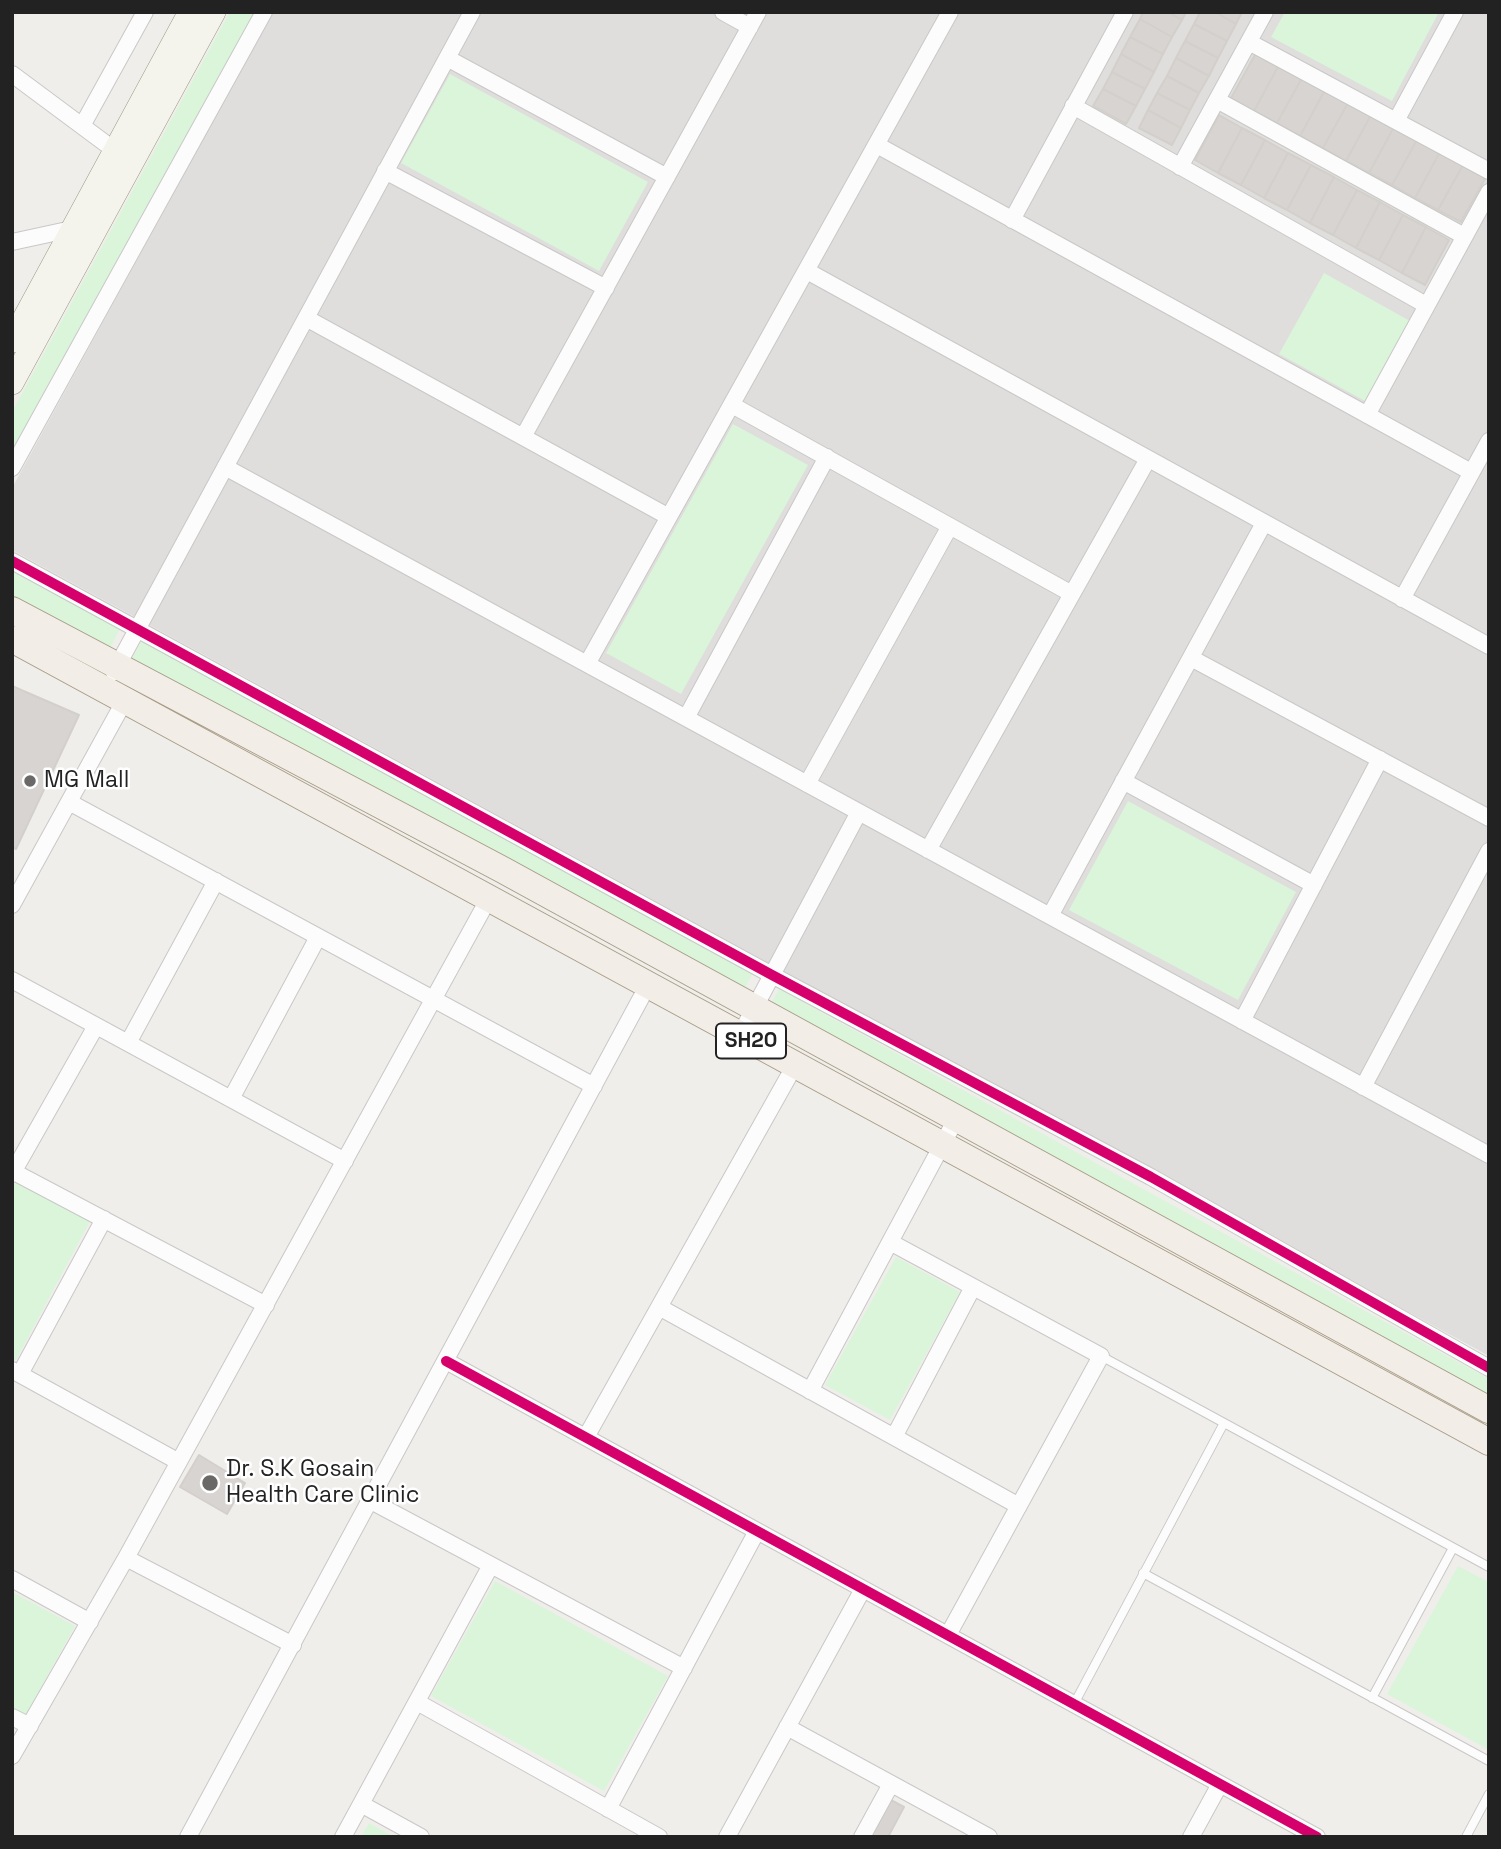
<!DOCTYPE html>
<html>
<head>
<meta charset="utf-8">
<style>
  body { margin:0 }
  #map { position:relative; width:1501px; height:1849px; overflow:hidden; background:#f0eeeb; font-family:"Space Grotesk",sans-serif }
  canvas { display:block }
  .frame { position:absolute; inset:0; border:14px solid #222; pointer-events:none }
</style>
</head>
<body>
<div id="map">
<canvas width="1501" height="1849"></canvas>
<div class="frame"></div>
</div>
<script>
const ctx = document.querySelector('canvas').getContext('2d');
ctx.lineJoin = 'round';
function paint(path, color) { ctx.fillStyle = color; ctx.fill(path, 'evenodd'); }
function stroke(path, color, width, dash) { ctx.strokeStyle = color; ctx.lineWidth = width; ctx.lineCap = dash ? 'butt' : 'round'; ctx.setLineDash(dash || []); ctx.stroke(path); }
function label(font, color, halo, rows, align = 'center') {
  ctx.font = font + ' "Space Grotesk",sans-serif'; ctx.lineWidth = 5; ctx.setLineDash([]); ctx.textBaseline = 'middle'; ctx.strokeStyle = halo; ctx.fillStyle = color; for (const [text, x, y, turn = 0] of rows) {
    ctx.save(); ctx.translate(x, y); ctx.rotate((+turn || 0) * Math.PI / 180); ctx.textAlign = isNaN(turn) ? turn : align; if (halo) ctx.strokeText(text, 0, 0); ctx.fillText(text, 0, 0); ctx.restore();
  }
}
const residential = new Path2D(`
  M273,12H1489V1356L12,550V488Z`);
const park = new Path2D(`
  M230,12H256L12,458V412Z
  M1285,12H1439L1392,101L1271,37Z
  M450,74L648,182L599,271L401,163Z
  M1324,273L1410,321L1365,401L1279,354Z
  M733,424L808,465L681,694L606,653Z
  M12,571L120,629L109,650L12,598Z
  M142,640L753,973L742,993L131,660Z
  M1128,801L1296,892L1238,1000L1069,910Z
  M779,989L1489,1379V1404L768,1009Z
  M16,1182L90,1221L16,1360L12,1358V1189Z
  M896,1257L960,1292L890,1420L825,1385Z
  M1458,1566L1489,1582V1750L1387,1694Z
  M495,1581L668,1676L604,1791L431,1696Z
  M12,1592L75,1626L24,1718L12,1712Z
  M369,1823L394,1837H361Z`);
const building = new Path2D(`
  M1143,12H1168L1182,20L1172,37L1140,19Z
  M1168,12H1186L1182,20Z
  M1200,12H1215L1236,24L1227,41L1194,24Z
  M1215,12H1242L1236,24Z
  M1140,19L1172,37L1163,54L1130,37Z
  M1194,24L1227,41L1218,58L1185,41Z
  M1130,37L1163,54L1154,72L1121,54Z
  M1185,41L1218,58L1209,76L1176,58Z
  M1256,53L1279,65L1254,111L1231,98Z
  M1121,54L1154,72L1145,89L1112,72Z
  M1176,58L1209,76L1199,93L1167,76Z
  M1279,65L1302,78L1277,123L1254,111Z
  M1112,72L1145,89L1136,106L1103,89Z
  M1167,76L1199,93L1190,110L1157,93Z
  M1302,78L1325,90L1300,136L1277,123Z
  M1103,89L1136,106L1126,124L1093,106Z
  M1325,90L1348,103L1323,148L1300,136Z
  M1157,93L1190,110L1181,128L1148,110Z
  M1348,103L1371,115L1346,161L1323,148Z
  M1148,110L1181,128L1172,145L1139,128Z
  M1219,115L1242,128L1218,173L1195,160Z
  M1371,115L1394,127L1369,173L1346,161Z
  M1394,127L1417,140L1392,185L1369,173Z
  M1242,128L1265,140L1241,185L1218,173Z
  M1265,140L1288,153L1264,198L1241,185Z
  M1417,140L1440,152L1415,198L1392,185Z
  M1440,152L1463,165L1438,210L1415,198Z
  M1288,153L1311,165L1287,210L1264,198Z
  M1311,165L1334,177L1310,223L1287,210Z
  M1463,165L1486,177L1461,222L1438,210Z
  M1334,177L1357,190L1333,235L1310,223Z
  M1357,190L1380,202L1356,248L1333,235Z
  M1380,202L1403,215L1379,260L1356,248Z
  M1403,215L1426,227L1402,273L1379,260Z
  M1426,227L1449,240L1425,285L1402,273Z
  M12,686L79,715L16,849L12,847Z
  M199,1455L245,1483L227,1514L180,1487Z
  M887,1798L904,1807L888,1837H866Z`);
const lane = new Path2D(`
  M1101,1356L1489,1567
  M1143,1573L1489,1761
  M1372,1698L1453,1548
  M1074,1704L1224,1423
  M1466,1837L1489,1794`);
const street = new Path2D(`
  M723,12L750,27
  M1249,42L1489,171
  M447,58L667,177
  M12,74L121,155
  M1217,100L1464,236
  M1073,106L1426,305
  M1396,121L1455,12
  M82,126L145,12
  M877,145L1471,472
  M1180,167L1265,12
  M385,171L606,288
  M1012,220L1125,12
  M12,242L72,229
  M807,271L1489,646
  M306,318L669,517
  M732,405L1072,594
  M1367,415L1489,192
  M523,437L758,12
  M225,467L1489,1155
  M12,468L264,12
  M12,561L772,975L1151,1177L1489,1368
  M1402,599L1489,441
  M1191,658L1489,818
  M587,664L950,12
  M114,672L472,12
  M686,718L827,457
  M1123,781L1314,885
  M807,784L950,526
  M69,802L594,1086
  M928,850L1148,459
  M12,905L125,700
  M1050,916L1264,523
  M12,980L345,1161
  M1242,1021L1380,759
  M740,1035L859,812
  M128,1043L216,881
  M1363,1087L1489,851
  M231,1099L318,937
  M14,1172L266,1305
  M12,1174L96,1026
  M890,1242L1101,1356L948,1635
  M659,1307L1019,1506
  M446,1361L1317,1837
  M12,1370L179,1462
  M20,1374L104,1219
  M810,1391L956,1119
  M586,1437L795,1065
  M894,1437L973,1287
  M371,1501L684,1668
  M126,1558L293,1645
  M12,1579L90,1622
  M417,1702L659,1837
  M12,1717L30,1726
  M787,1727L989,1837
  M12,1756L126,1558L489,898
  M361,1804L421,1837
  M608,1809L757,1531
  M188,1837L648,985
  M343,1837L491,1565
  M727,1837L863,1589
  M862,1837L891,1784
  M1191,1837L1220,1784`);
const secondary = new Path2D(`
  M12,341L190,12
  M12,383L214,12`);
const primary = new Path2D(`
  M12,610L503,870L1489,1410
  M12,639L1489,1442`);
const cycleway = new Path2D(`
  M12,561L772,975L1151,1177L1489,1368
  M446,1361L1317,1837`);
const markers = [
  [30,781,7,"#6a6968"],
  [210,1483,9,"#6a6968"]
];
const shields = [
  [751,1041,70]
];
const shieldNames = [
  ["SH20",751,1041]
];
const poiNames = [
  ["MG Mall",44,781],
  ["Dr. S.K Gosain",226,1470],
  ["Health Care Clinic",226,1496]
];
paint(residential, '#dfdedc');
paint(park, '#daf5da');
paint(building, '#d7d4d2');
stroke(building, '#d3d0cc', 2);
stroke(lane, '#c9c8c7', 10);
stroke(street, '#c9c8c7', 18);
stroke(secondary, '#999a82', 24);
stroke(primary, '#a79c86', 28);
stroke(lane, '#fdfcfc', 8);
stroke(street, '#fdfcfc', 16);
stroke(secondary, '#f4f4ed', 23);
stroke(primary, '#f3ede7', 26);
stroke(cycleway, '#d6006c', 10);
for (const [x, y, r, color] of markers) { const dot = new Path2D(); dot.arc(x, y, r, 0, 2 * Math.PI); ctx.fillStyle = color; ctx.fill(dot); stroke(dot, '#fff', 2.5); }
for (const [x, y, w] of shields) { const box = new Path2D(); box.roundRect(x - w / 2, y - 17.5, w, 35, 5); ctx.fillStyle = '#fff'; ctx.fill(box); stroke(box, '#222', 2); }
label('bold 21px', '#222', null, shieldNames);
label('23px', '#222', '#fff', poiNames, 'left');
</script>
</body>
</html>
